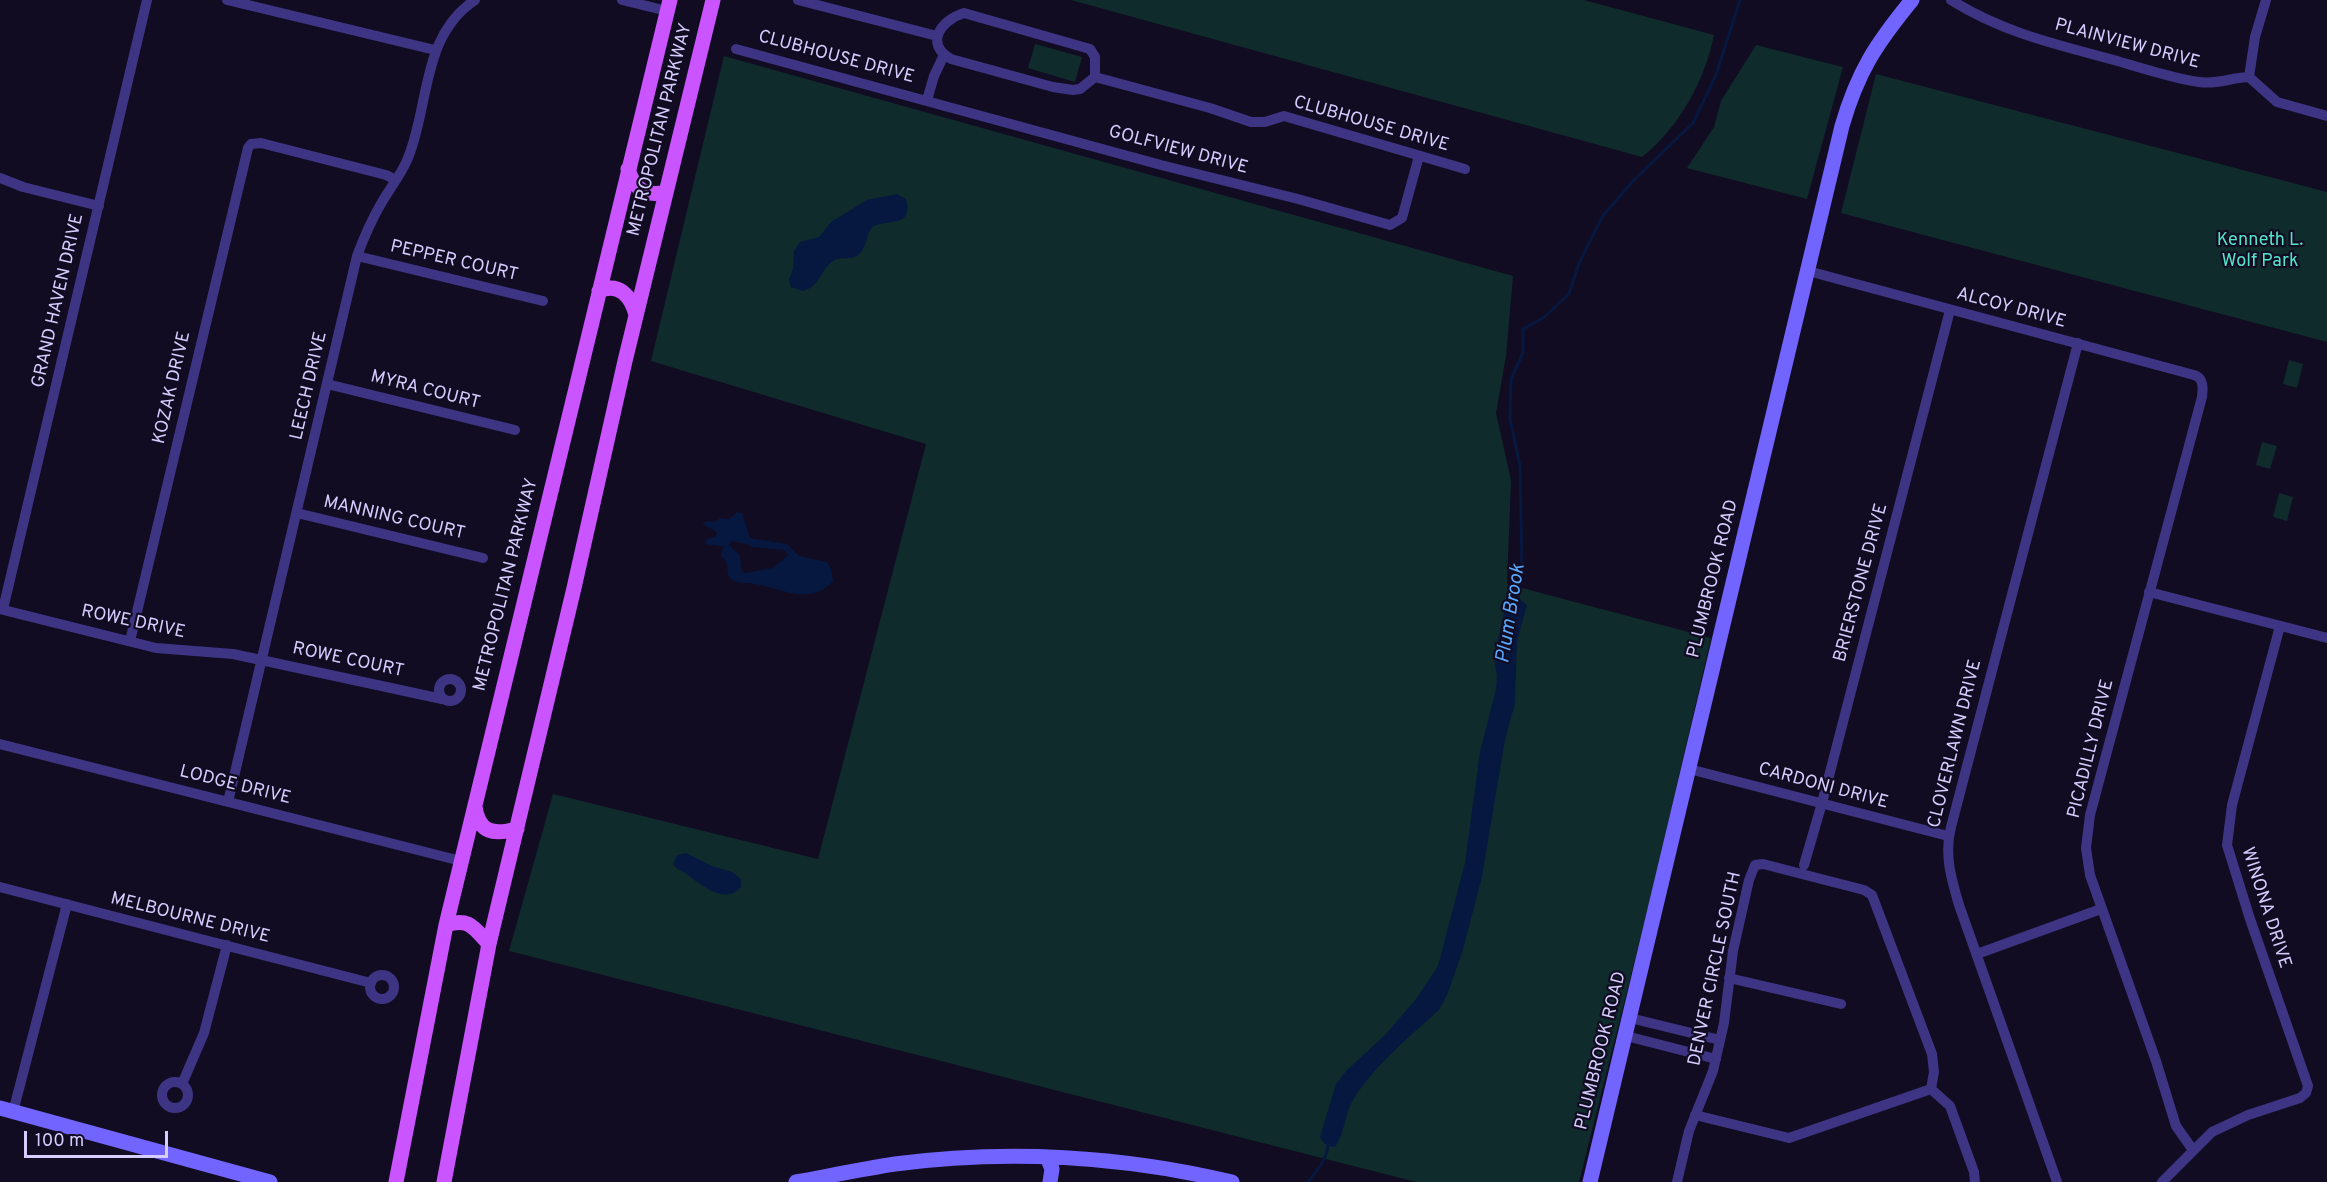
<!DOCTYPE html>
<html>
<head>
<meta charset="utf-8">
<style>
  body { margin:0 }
  #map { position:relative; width:2327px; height:1182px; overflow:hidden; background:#110c22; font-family:Overpass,sans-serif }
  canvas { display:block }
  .scale { position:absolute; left:24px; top:1131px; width:144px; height:27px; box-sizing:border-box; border:3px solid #d6cdff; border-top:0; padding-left:8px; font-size:18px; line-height:21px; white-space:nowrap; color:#d6cdff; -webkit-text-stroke:4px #110c22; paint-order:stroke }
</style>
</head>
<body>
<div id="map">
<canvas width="2327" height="1182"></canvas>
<div class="scale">100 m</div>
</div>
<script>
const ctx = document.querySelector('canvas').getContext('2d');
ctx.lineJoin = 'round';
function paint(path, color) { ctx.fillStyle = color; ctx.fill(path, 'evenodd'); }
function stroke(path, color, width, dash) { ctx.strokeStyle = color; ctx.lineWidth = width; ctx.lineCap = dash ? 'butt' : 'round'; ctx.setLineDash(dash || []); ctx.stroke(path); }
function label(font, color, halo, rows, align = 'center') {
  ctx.font = font + ' Overpass,sans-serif'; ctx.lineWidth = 4.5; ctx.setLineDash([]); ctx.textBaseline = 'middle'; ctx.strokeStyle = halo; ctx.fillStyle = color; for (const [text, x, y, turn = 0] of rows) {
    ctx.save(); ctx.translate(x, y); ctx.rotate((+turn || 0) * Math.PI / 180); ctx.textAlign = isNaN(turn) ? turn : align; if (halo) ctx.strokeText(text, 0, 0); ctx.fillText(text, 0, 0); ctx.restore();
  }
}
const green = new Path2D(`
  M1071,0H1584L1714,35C1705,80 1679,128 1642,157Z
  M1035,44L1082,57L1075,82L1028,68Z
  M1756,45L1843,67L1807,199L1687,168L1714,127L1721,101Z
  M724,56L1513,276L1506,356L1496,413L1511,480L1507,584L1711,638L1651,896L1579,1182H1416L509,951L553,794L818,859L926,444L651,361Z
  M1876,74L2327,192V342L1841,213Z
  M2289,360L2303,364L2297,388L2283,384Z
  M2262,442L2277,446L2270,469L2256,465Z
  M2279,493L2293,497L2287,521L2273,517Z`);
const water = new Path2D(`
  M897,194L906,199C913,229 889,218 872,227C866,235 867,246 860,253C852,262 842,255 833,261C819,271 822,285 803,291L791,287L789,280L793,269L794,251L800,242L819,237L831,222L867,200Z
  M737,512L742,513L750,538L787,544L799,556L827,562L831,569L833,581C810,607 782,588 755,584C747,582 738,584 732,580C724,574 731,562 721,556L722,549L726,547L705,544L707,539L716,536L717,532L702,524L707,521L715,522L720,518L729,519ZM732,541L747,544L752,547L784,550L788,555L773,568L744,573L741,569L740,556L729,545Z
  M1509,601H1522L1527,605L1517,641L1515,703L1505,740L1482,877L1462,953L1447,995L1439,1010C1409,1037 1374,1066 1353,1100C1344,1115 1345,1134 1335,1147C1326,1146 1324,1144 1320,1137L1336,1084L1347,1070L1385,1035L1416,999L1438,966L1465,863L1480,752L1496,689L1497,676L1494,658L1506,603Z
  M686,853L712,866L732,872L741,879V887C726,905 702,886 688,875C683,870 677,871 673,864L677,855Z`);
const stream = new Path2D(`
  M1517,603L1522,568L1520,466L1510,419L1511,379L1523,353V329L1543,318L1569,294L1579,263L1602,217L1633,181L1693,123L1716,75L1740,0
  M1308,1182C1317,1171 1327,1159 1328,1145`);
const street = new Path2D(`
  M227,0L435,50
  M622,0L667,11
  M798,0L937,36
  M1951,0C2004,33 2055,44 2114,60C2142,68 2171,78 2199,82C2217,85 2233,77 2249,77L2277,102L2327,116
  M964,13L1090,49L1095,57V77L1080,89L1073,90L1053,87L951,59C924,44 941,20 964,13Z
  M736,49L1161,165L1298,199L1390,225L1402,218L1419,156
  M1095,77L1210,108L1251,122H1265L1284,116L1465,169
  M2249,77L2255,37L2266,0
  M927,100L934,76L944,55
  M0,178L23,187L99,206
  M357,256L543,301
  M1808,271L2194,375C2204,378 2203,388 2202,397L2090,815L2086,848L2090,875L2156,1061L2176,1126L2193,1150
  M327,384L515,430
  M297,513L483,558
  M2149,592L2327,638
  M0,609L156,648L233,654L442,699
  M3,609L147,0
  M130,641L248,148L251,144L261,143L386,175L396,180
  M439 690a11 11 0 1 1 22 0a11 11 0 1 1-22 0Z
  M0,744L461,861
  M1689,769L1948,836
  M228,802L357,256C364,237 372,219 382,202C391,187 402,173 408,158C430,104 421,36 475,0
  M1804,865L1822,803L1950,310
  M0,887L371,983
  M1977,954L2101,909
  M370 987a12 12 0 1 1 24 0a12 12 0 1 1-24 0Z
  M1729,978L1841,1004
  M1630,1018L1720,1040
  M1626,1036L1716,1059
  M162 1095a13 13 0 1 1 26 0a13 13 0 1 1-26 0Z
  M182,1084L204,1033L227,945
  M13,1112L67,904
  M1695,1115L1789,1138L1931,1089
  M1677,1182L1689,1131L1713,1071L1724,1023L1733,951L1749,880L1755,865L1763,864L1864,890L1872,895L1932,1054L1934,1072L1931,1089L1950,1106L1974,1172L1975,1182
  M2057,1182L1959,905C1951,878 1944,854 1951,827L2078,343
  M2162,1182L2212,1132L2248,1115L2300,1098L2306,1093L2308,1086L2250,919L2227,845L2232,805L2280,626`);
const secondary = new Path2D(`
  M0,1108L270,1182
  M1047,1157L1052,1169L1050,1182
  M796,1182C829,1176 862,1169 895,1164C1007,1149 1123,1156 1232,1182
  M1590,1182L1842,126C1858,71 1876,44 1912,0`);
const primary = new Path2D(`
  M628,169C634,189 645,197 666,192
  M599,291C619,282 631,296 636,315
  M475,807C479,833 493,835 517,829
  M446,925C469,917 474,928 489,944
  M396,1182L446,925L670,0
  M444,1182L489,944L574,588L625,361L713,0`);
const streetNames = [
  ["PLAINVIEW DRIVE",2127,45,15],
  ["CLUBHOUSE DRIVE",836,58,15],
  ["CLUBHOUSE DRIVE",1371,125,16],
  ["METROPOLITAN PARKWAY",661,130,-76],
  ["GOLFVIEW DRIVE",1178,151,15],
  ["PEPPER COURT",454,262,13],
  ["GRAND HAVEN DRIVE",59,301,-77],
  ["ALCOY DRIVE",2011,309,15],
  ["LEECH DRIVE",310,386,-77],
  ["KOZAK DRIVE",173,388,-77],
  ["MYRA COURT",425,391,14],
  ["MANNING COURT",394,519,13],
  ["PLUMBROOK ROAD",1714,579,-76],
  ["BRIERSTONE DRIVE",1862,583,-75],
  ["METROPOLITAN PARKWAY",507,585,-76],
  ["ROWE DRIVE",133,623,12],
  ["ROWE COURT",348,661,12],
  ["CLOVERLAWN DRIVE",1956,744,-76],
  ["PICADILLY DRIVE",2092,749,-76],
  ["LODGE DRIVE",235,786,14],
  ["CARDONI DRIVE",1823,787,15],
  ["WINONA DRIVE",2265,908,72],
  ["MELBOURNE DRIVE",190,919,14],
  ["DENVER CIRCLE SOUTH",1716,969,-78],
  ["PLUMBROOK ROAD",1602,1051,-76]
];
const parkNames = [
  ["Kenneth L.",2260,241],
  ["Wolf Park",2260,262]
];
const waterNames = [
  ["Plum Brook",1512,614,-81]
];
paint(green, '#0f2b2c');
paint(water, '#071840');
stroke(stream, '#071840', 3);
stroke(street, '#3d3583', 10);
stroke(secondary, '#7264ff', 15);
stroke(primary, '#ca54ff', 15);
label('18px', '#d6cdff', '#110c22', streetNames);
label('18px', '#54e4ca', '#110c22', parkNames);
label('italic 20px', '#5ba8ff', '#110c22', waterNames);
</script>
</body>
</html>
